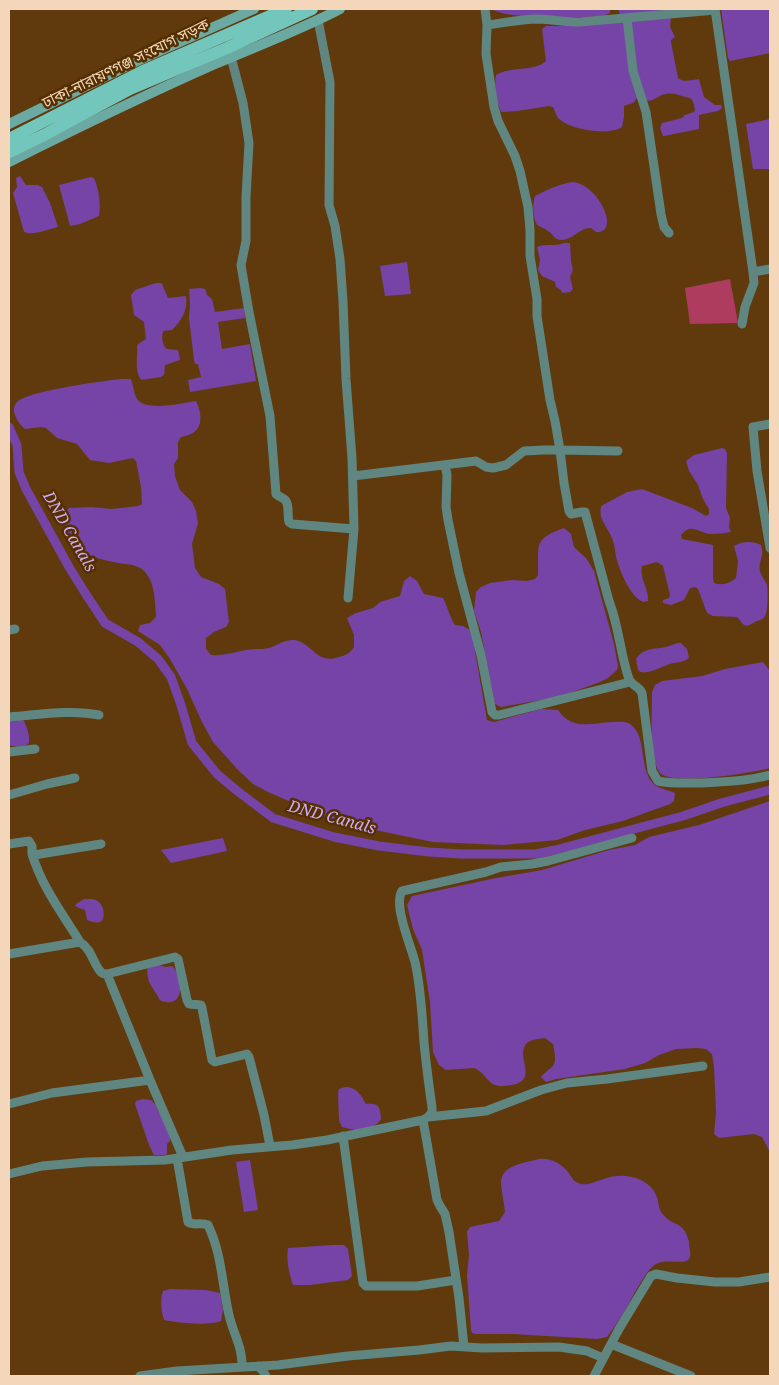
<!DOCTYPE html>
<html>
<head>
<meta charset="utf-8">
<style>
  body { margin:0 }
  #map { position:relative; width:779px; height:1385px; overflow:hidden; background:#603a0c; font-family:"Noto Serif",serif }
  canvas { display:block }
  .frame { position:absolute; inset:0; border:10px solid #f4d7bb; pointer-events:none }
</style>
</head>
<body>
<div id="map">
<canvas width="779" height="1385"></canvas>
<div class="frame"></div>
</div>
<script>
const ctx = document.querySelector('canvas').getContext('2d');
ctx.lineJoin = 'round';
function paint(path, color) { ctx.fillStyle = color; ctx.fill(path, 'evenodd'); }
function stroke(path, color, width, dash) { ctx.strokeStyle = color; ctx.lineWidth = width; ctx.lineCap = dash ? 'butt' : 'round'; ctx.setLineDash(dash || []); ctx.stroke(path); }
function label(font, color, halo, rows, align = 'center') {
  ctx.font = font + ' "Noto Serif","Noto Sans Bengali",serif'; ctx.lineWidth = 5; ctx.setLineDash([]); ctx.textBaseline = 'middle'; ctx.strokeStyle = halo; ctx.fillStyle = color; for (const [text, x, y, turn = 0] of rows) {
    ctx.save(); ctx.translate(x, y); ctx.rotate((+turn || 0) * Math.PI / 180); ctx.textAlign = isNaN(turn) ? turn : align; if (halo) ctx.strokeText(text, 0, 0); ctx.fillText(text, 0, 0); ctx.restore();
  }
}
const green = new Path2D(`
  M730,279L738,323L690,324L685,288Z`);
const water = new Path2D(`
  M491,9H610V13L603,16C579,18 511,20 491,9Z
  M618,9H678L620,15Z
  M721,9H770V53L730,61L728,58Z
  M671,17L670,27L675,37L671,40V42L678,78C684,83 692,80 699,79L704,97L715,105H721L722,108L718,111L699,115V129L664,136H663L660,128L662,123L682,118L685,115L694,112L695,110C694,105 694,101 690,98C683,97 674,92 666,94C658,95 655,101 647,101L637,79L630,20Z
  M625,21L638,97L633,103L624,106V117L622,127C609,136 570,130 558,118C556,115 555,111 553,107L549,106L517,111L501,112C496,100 494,87 496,75C511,66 534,72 546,61L542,29L546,26H566Z
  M770,119V169H753L746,124Z
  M20,176L26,185H38L42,187L50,203L58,227C48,229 33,236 24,232L13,193L17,187L16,178Z
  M91,177L94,178C99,190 101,204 99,216L80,224L70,226L59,185Z
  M572,182C598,183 622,234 596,232L591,228C579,227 570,244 557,239C553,237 552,233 548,231C544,228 540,227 537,225C533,217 532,205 535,196C547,190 559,184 572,182Z
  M564,243H570L571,261L573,270L570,277L573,289L570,292L562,293L561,290L556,287L555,282L542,276L538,270L540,260L537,247C546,243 555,247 564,243Z
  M407,262L411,294L385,296L380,266Z
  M156,283H161L162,284L168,298L186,296C188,310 182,320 172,330L163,331L162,338L164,346L167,349L178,350L180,360L165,365L164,375L161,377L141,380C134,370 138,357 137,346L138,344L146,339L144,322L134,315L131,295L135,290Z
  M201,288L205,289L207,295L212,299L215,312L244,308L245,318L218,322L222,349L250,344L256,381L190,392L188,380L201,377L198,364H195L194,360L189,318L190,304L189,289Z
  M121,379H131C133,385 134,394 137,399C146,412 182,403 196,401C201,411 204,426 193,433C190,435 185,436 181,437L178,442V458L174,464L175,476L180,490L192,502L196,511L198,523L192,544L195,568L201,577L219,584L225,589L229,622L226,627L214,632L206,638V649L211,655C224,656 234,652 246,650C253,648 261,650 269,648C278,645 285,639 295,640C312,643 317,665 339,657C347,655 350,653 354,647V635L347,618L356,613L373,608L380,602L400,596L404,581L410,576L417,581L424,594L443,598C448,607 449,616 455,625L463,626L470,630L473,640L487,720L494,722L541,709L558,710C573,732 593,722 615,722C620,722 625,721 630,724C648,736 638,770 654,784C659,789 669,790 675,793L674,801L670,804L623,821L585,830L557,840L503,845L433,842L375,830L328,818L268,792L253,784L238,770L213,742L202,722L187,689L170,659L160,645L138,631L140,625L150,623L156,617C155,605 155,586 148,576C141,564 130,565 118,563C86,557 67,549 63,514L69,508L91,507L112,509L138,506L142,504L141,487L136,461L133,458L109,463L90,460L77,444L57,438L46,428L41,427L25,429C18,423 9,410 17,402C28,391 102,381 121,379Z
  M722,448L725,449L727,453L726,508L730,518L729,527L731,532C725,533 717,534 711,534C698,533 692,522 681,535L682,539L713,545V578L714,583C722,586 730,583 736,578L738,561L734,546C742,541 753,541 761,545C765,555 758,562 760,571C761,576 765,580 767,585C768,590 768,612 765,616C763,620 759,620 755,622C744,629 744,625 737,617L713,616L707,613L698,589L695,587L690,588L684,600L671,605L663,603V600L669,598L670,595L663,566L657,562L642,566C639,578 649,589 648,601L643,602C629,595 620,571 616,557C615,552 615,546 613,541C609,527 598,522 601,506L627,492L642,489L692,508L706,516L709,514V509L703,499L698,485L689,471L686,461L694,455Z
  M564,528L571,534L574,547L586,558L594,571L614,644L618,666L617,670L608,678L600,682L564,695L547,699L501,707L495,704L493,695L481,632L474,611L476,592L481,587L490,583L512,580L527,581L535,579L538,575C539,546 532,539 564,528Z
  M678,643H681L687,649L689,658C683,663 677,662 670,664C663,666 646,676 639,671C637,669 637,663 636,659C643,648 654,649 666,647C670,646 673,644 678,643Z
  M763,662L770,671V768C752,773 672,786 660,773C649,760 652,710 652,692L655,685L662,681L702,676L725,669Z
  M20,719L24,721C27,728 30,735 29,743C24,748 15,747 9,745V721Z
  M770,801V1152L762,1137L754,1134L719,1138L714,1134L716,1112L714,1067L712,1054L706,1049L697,1048L676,1049L659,1055L645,1063L625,1069L556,1079L546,1082L541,1077C544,1073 547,1071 551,1068C558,1063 554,1051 553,1044L545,1038C540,1039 531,1039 527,1043C513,1057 545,1084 503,1086C487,1087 487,1073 474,1068L446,1070L439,1065L433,1052L430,1002L422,950L413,929L407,905L412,896L496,878L542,870L609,850L635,845L649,837L699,825Z
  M223,838L227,851L171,863L161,850Z
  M84,899C89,899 95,898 99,902C101,904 102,906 103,909C106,923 99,925 87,920L85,910L79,908L75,906L76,904Z
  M158,965L166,967L172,966C182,975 186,1005 166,1002C162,1001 162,1002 159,999C158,997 157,994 155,992C149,982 148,982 147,970L148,968Z
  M345,1087C357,1087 361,1095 366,1104C379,1103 380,1106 381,1119C373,1132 355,1131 342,1127L339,1120L338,1093L339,1089Z
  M143,1099L151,1100L156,1105L159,1113L162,1115L170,1135V1141L167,1144V1154L165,1155H154L149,1145L135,1104L136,1101Z
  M539,1159C551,1158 560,1163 568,1172C571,1176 573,1181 578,1183C586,1187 596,1181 604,1179C610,1176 620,1175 626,1176C638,1177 652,1184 656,1195C659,1201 658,1208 662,1213C672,1228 684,1219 689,1242C689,1247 691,1253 690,1257C686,1268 664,1255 652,1267C645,1274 640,1284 635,1292C627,1307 618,1323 607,1337L597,1339L513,1334H476L472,1333L471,1330L467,1275L469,1255L467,1232L470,1227L499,1221L505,1212C504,1203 502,1193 501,1184C500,1165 524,1163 539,1159Z
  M250,1160L258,1210L244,1212L236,1162Z
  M332,1245H344L348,1249L352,1276L348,1280L310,1285H293C289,1273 286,1260 288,1248Z
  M170,1289L206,1290L220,1293L223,1310L221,1321C208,1326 178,1323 164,1320C161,1311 160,1299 163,1291Z`);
const canal = new Path2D(`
  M9,427L17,445L19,472L26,489L69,567L87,596L105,623L138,642L158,659L171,677L181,705L192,743L217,774L236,790L273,818L334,837L379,846L429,852L461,854H536L555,850L683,816L721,803L770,790`);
const street = new Path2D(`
  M715,9L753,272L754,283L745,307L742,324
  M627,18L633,71L646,112L661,214L664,227L669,233
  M318,20L330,82L329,205L335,226L340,259L343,301L346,379L352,458L354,529L348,598
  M487,25C503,23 518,20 534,19C549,19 564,22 580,22L715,10
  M231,57L243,103L249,143L246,197V241L241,265L249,312L270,416L276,494C278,496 281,497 284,499C290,503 287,515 289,522L292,524L354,529
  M753,272L770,269
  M770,424L753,427L757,471L770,548
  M618,451L560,450L564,483L569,511L571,514L582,512H585L609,601C619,626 620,653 629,679C632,686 639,686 642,693L652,771L658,781C672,784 686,783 701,783C724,782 747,781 770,775
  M445,465L447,475L446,507L448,520L459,573L481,655L492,712L495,715H499L630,682
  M353,476L476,461L486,467L493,468L506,465L524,451L544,450H560L555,421L550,400L537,316V299L530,256V230L528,207L520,171L515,156L498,121L494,107L486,54L487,25L485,9
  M9,630L15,629
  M9,717C38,715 70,709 99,715
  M9,752L35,749
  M9,795L47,784L75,778
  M9,844L29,841L32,846V854L34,855L101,844
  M32,854C42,887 62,913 80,942
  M9,954L80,942C92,950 92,961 100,971C102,974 104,974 107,974L175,957L178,959L187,1000L189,1004C193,1005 197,1004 201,1005L202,1008L212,1060L215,1062L247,1054L249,1057L264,1115L270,1146
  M107,974L150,1080L183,1157
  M9,1104L52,1093L150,1080
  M428,1117L432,1112V1107C429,1086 426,1064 424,1042C422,1015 421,988 415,962C411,946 393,905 402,891L486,872L501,867L532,864L548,861L632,838
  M423,1120L437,1200L440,1206L445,1214L449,1232L459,1298L464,1347
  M343,1136L363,1283L366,1286H417L456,1280
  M177,1158L188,1222C194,1226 201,1222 208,1225C222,1254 222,1285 229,1315C233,1333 243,1348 242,1367
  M9,1174L42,1166L87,1162L165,1160L232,1150L292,1145L327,1140L423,1120L428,1117L486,1111L541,1090L567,1083L607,1079L703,1066
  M611,1344L691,1376
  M258,1366L263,1371L266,1376
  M140,1376L177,1371L278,1365L348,1356L419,1350L451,1346L482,1348L559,1347L587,1351L603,1358
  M594,1376L619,1329L651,1276L656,1274L677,1278L715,1282H739L770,1277`);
const secondary = new Path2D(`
  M9,124L135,62L254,9
  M9,162C77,128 145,95 215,64C257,46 300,30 340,9`);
const primary = new Path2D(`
  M9,139L143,71L286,9
  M9,152L44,135L130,89L227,48L312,9`);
const streetNames = [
  ["ঢাকা-নারায়ণগঞ্জ সংযোগ সড়ক",126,64,-26]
];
const waterNames = [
  ["DND Canals",69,532,60],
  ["DND Canals",332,818,15]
];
paint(green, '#ad3c5f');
paint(water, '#7643a6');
stroke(canal, '#7643a6', 9);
stroke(street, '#5f8680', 9);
stroke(secondary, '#6aaaa2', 10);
stroke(primary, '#72c6bb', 12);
label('15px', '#f4d7bb', '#552f00', streetNames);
label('italic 16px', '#cfacf8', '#552f00', waterNames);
</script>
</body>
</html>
